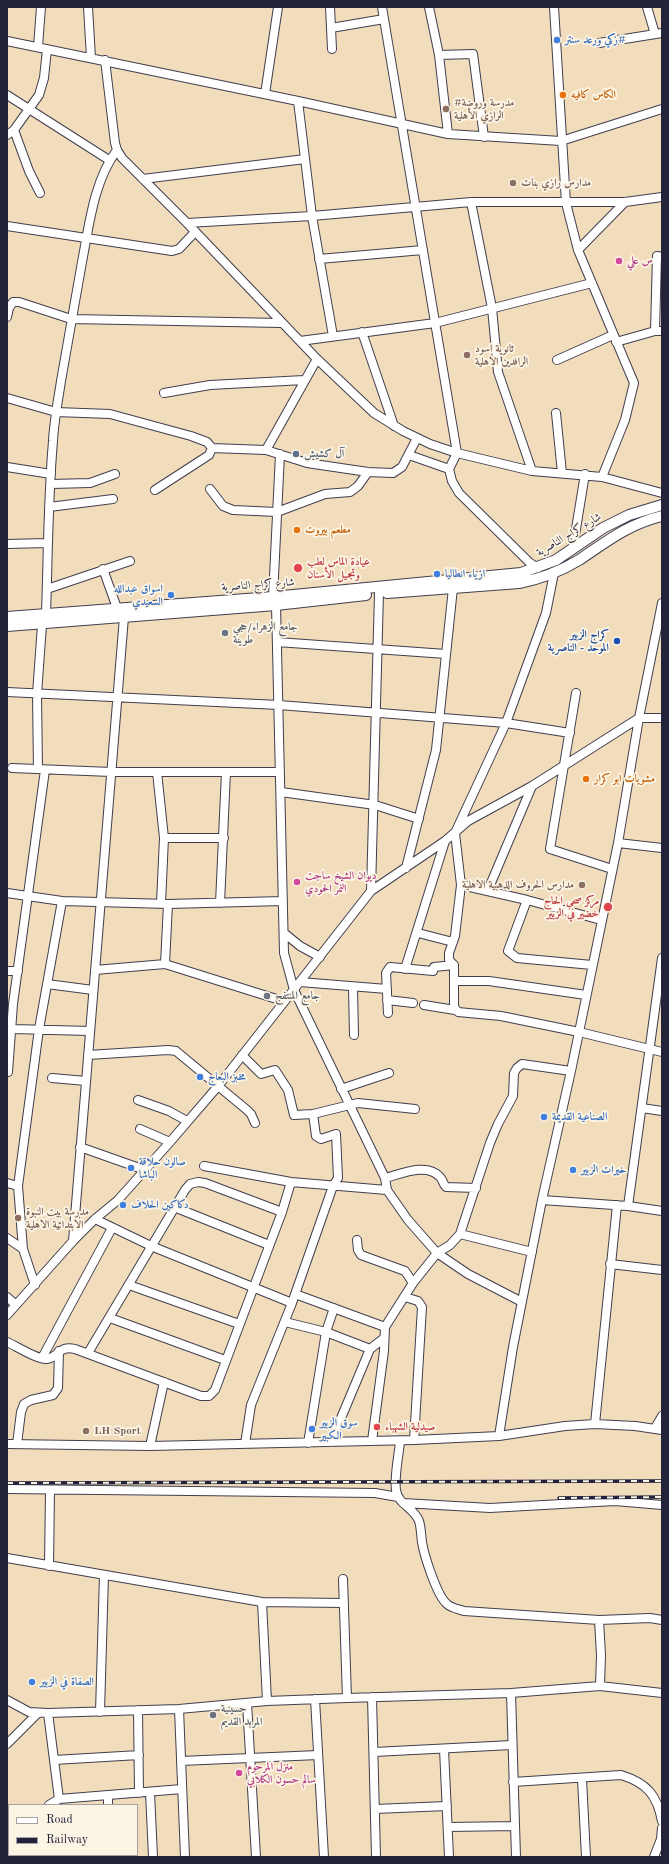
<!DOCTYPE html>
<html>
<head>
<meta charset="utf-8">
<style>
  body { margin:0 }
  #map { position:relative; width:669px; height:1864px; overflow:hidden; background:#f1dcbb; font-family:"Old Standard TT",serif }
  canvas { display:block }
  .frame { position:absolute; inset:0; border:8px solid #22223b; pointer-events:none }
  .legend { position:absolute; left:8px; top:1804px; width:130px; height:52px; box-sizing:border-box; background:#fcf5e5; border:1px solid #a5a1a1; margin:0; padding:5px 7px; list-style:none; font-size:12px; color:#22223b }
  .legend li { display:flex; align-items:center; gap:8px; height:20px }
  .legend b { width:20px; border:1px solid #a5a1a1 }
</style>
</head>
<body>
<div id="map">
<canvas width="669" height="1864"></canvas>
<div class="frame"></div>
<ul class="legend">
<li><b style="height:5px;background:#fff"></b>Road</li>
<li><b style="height:5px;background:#22223b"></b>Railway</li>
</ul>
</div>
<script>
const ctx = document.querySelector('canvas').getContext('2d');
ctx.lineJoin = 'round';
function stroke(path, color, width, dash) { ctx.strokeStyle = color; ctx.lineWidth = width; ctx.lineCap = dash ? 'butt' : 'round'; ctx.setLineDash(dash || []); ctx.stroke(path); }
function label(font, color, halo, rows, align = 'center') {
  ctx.font = font + ' "Old Standard TT",Amiri,serif'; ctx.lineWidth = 3.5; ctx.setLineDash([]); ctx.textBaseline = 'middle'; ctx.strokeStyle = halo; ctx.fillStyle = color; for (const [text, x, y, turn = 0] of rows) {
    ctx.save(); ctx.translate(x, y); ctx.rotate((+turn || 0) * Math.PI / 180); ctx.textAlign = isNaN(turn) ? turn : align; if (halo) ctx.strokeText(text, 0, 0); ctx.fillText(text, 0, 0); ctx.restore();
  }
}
const minor = new Path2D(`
  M88,7L91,58
  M330,7L332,49
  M382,7L457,453L449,469
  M429,7L439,55L448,134
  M554,7L566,203L578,250L634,383L625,420L602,477
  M647,7L655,34
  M331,28L384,19
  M7,41L298,101L448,134L561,141L662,109
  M599,43L662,33
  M38,47L41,7
  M439,55L473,54L484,137
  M105,60L115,143L117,150L122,158L187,223L317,359L374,413L403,431L430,444L457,453L532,471L602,477L662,493
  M265,94L278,7
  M7,95L109,160
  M298,101L312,216L333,336
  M14,130L29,171L40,193
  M7,135L14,130L39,95L44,78L47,49
  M143,179L305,159
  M471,202L492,308L498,372L532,471
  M187,223L312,216L471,202H625L662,197
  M7,226L172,251L179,249L195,232
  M578,250L625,202
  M319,259L423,250
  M7,317L9,308L13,302H19L71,319L281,323
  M655,331L657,256L662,257
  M362,332L394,426
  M300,341L435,323L592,283
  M616,342L655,331H662
  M557,360L613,335
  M164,393L210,385L304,380
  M7,398L56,412L110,414L191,436L207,442L212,448L266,450L307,463L368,472L393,473L402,467L417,438
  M556,413L562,473
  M266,450L317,359
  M409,455L449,469L452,481L459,493L530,563L538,568
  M7,467L51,474
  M51,484L90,483L115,474
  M210,489L223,506L233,510L277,512L325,494L350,492L358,486L368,472
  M155,490L209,455L212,448
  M49,507L113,499
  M7,544L47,543
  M573,547L585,474
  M103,569L117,608
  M554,573L546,613L506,723L455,833L461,885L455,936L449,953V960L454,965V1007L458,1012L501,1016L579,1032L662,1052
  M47,589L130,561
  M273,597L280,454
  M276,605L284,953L294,990L385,1178L387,1190L408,1220L437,1253L468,1274L522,1302
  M46,614C48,556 48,499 53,441C54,421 58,401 61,381C68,341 75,302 82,262C89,226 94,180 117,150
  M277,642L446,654
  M7,692L279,705L506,723L570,733
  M576,693L550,849L612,869
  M12,768L111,772H280
  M38,769L37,694L42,625
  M157,772L164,838L161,903
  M281,792L375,805L419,819
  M164,838H224
  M618,843L662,848
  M406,868L436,750L453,588
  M461,885L527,900
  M488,890L532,786
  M371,891L379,593
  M7,893L62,901L168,904L283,901
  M220,903L226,772
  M284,933L300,946L320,957
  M418,933L453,942
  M165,964L168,904
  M592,965L517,958L508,951L527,900L601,920
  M405,969L445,841
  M95,970L165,964L283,1001
  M7,971H18
  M454,981H489L586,995
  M300,982L387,989
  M47,984L93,990
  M353,988L354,1035
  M387,1000L413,1003
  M424,1005L455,1010
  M388,1013L386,973L390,967L433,971L434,967L454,965
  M12,1029L90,1031
  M88,1055L168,1050L176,1051L247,1110L251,1114L255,1123
  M242,1055L261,1074L275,1070L288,1090L294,1115L313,1114L358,1103L415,1109
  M8,1072L13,1004L45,770
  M52,1078L86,1081
  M341,1089L389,1073
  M138,1100L169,1111L187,1121
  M642,1108L662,1111
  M140,1129L170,1142
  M80,1147L145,1170
  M204,1166L291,1182L387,1190
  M385,1178C401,1174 427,1162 440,1177C443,1180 443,1184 446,1187L476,1188
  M7,1183L18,1186
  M542,1200L628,1206L662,1211
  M628,1206L662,958
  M174,1207L269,1245
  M95,1219L151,1246L292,1303
  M460,1234L532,1252
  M7,1238L23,1249
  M357,1240L358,1250L361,1255L405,1271L413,1283
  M73,1241L124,617
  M610,1264L662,1270
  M35,1285L23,1249L18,1186L39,1029L62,901
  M129,1285L239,1324
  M295,1294L385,1327
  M7,1297L16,1305
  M405,1297L418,1301L422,1307L414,1440
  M7,1315L73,1241L95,1219L118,1200L170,1142L219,1085L371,891L445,841L468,821L532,786L639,718H662
  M110,1318L225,1360
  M285,1322L326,1332L370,1349
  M7,1342C16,1346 38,1360 47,1359C59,1357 59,1345 75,1349L201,1396H209L215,1390L282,1212L291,1182
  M88,1353L185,1190L190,1184L198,1182L205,1183L282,1212
  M42,1358L112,1228
  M595,1424L617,1205
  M655,1428L662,1416
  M499,1436L513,1347L542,1200L571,1071L618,843L639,718L662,603
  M372,1441L384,1351L385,1327L413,1283L437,1253L450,1245L460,1234L490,1143L498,1124L513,1096L514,1073L517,1068L522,1064L571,1071
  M400,1441C399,1455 394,1476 396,1490C398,1505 414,1507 419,1521C421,1527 421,1535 422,1542C424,1555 437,1596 447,1604C451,1608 458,1609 464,1611L599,1620L601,1655L600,1686
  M331,1442L370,1349L383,1339
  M308,1443L326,1332L334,1308
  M7,1444L150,1446L414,1440L499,1436L565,1426L595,1424L635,1426L662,1430
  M17,1444L21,1412L24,1404L31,1400L53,1395L58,1388L59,1351
  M245,1444L251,1405L292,1303L333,1186L338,1178L336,1134L321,1139L316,1136L313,1114
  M150,1446L164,1382
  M7,1489L375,1493L398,1497
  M403,1503L490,1508L615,1501L662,1505
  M7,1558L262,1602L344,1603
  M49,1566L50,1490
  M343,1579L347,1698
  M262,1602L267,1701
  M599,1620L650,1618L662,1620
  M511,1693L516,1857
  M372,1697L376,1857
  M315,1699L324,1857
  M7,1700L29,1712L48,1713L179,1709L267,1701L347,1698L511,1693L600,1686L662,1693
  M247,1703L256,1857
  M179,1709L185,1857
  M138,1710L139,1793
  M100,1712L104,1575
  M48,1713L59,1799
  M7,1744L38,1713
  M444,1749L449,1857
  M374,1752L512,1745
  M54,1760L139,1755
  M181,1761L318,1755
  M582,1779L586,1857
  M513,1782L621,1775C647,1783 657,1795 662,1821
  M150,1792L153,1857
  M108,1796V1805
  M49,1805L59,1799L182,1789
  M375,1809L447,1806
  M448,1827L515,1826
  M37,1855V1857
  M110,1855V1857
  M654,1857L661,1839L662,1828`);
const major = new Path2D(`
  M387,593L519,583C540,579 561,571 579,560C606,542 628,524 662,516
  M7,617L273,597L521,573L556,560L603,528L629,515L662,505
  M7,626L276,605L366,595`);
const rail = new Path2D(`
  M7,1483L662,1481
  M559,1498L662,1497`);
const markers = [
  [557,40,4,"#3f7fe0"],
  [563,95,4,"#e8710a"],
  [446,109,4,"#8d6e63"],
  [513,183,4,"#8d6e63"],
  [619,261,4,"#d1479c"],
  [467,355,4,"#8d6e63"],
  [296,454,4,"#5c6f8a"],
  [297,530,4,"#e8710a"],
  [298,568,5,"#e0444e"],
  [437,574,4,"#3f7fe0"],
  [171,595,4,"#3f7fe0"],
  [225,633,4,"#6b7280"],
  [617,641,4,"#1a4fb4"],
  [586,779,4,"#e8710a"],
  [297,882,4,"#d1479c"],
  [582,885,4,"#8d6e63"],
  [608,907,5,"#e0444e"],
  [267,996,4,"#6b7280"],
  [200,1077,4,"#3f7fe0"],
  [544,1117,4,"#3f7fe0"],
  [131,1168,4,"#3f7fe0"],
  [573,1170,4,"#3f7fe0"],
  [123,1205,4,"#3f7fe0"],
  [18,1218,4,"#8d6e63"],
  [377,1427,4,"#e0444e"],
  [312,1429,4,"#3f7fe0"],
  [86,1431,4,"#8d6e63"],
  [32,1682,4,"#3f7fe0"],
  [213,1715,4,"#6b7280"],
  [239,1773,4,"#d1479c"]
];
const shopNames = [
  ["زكي ورعد سنتر#",565,40],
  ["ازياء انطاليا",445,574],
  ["اسواق عبدالله",163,589,"right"],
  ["السعيدي",163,602,"right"],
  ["مخبز البعاج",208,1077],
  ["الصناعية القديمة",552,1117],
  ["صالون حلاقة",139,1162],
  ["الباشا",139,1175],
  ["خيرات الزبير",581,1170],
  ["دكاكين الحلاف",131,1205],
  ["سوق الزبير",320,1423],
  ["الكبير",320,1436],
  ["الصفاة في الزبير",40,1682]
];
const foodNames = [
  ["الكاس كافيه",571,95],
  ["مطعم بيروت",305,530],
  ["مشويات ابو كرار",594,779]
];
const educationNames = [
  ["#مدرسة وروضة",454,103],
  ["الرازي الأهلية",454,116],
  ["مدارس رازي بنات",521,183],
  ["ثانوية اسود",475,349],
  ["الرافدين الاهلية",475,362],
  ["مدارس الحروف الذهبية الاهلية",574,885,"right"],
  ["مدرسة بيت النبوة",26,1212],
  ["الابتدائية الاهلية",26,1225],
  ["LH Sport",94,1431]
];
const hotelNames = [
  ["س علي",627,261],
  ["ديوان الشيخ ساجت",305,876],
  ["النمر الحمودي",305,889],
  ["منزل المرحوم",247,1767],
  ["سالم حسون الكلابي",247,1780]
];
const serviceNames = [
  ["آل كشيش",304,454]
];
const streetNames = [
  ["شارع كراج الناصرية",569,535,-31],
  ["شارع كراج الناصرية",258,585,-4]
];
const healthNames = [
  ["عيادة الماس لطب",307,562],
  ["وتجميل الأسنان",307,575],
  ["مركز صحي الحاج",599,901,"right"],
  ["خضير في الزبير",599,914,"right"],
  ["صيدلية الشهباء",385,1427]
];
const worshipNames = [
  ["جامع الزهراء/حجي",233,627],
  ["طوينة",233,640],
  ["جامع المنتفج",275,996],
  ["حسينية",221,1709],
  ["المربد القديم",221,1722]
];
const transitNames = [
  ["كراج الزبير",609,635],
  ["الموحد - الناصرية",609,648]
];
stroke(minor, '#413e4e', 10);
stroke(major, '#413e4e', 12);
stroke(minor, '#fff', 8);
stroke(major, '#fff', 10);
stroke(rail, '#22223b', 3.5);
stroke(rail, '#fcf5e5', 2, [6]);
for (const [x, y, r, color] of markers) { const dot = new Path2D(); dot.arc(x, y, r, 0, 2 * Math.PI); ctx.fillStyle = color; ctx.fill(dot); stroke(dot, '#fcf5e5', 1.5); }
label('bold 11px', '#366cbe', '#fcf5e5', shopNames, 'left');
label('bold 11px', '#c56008', '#fcf5e5', foodNames, 'left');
label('bold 11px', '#785e54', '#fcf5e5', educationNames, 'left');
label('bold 11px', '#b23c85', '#fcf5e5', hotelNames, 'left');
label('bold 11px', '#4e5e75', '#fcf5e5', serviceNames, 'left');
label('11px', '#22223b', '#fcf5e5', streetNames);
label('bold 11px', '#be3a42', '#fcf5e5', healthNames, 'left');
label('bold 11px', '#5b616d', '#fcf5e5', worshipNames, 'left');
label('bold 11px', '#164399', '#fcf5e5', transitNames, 'right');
</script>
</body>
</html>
